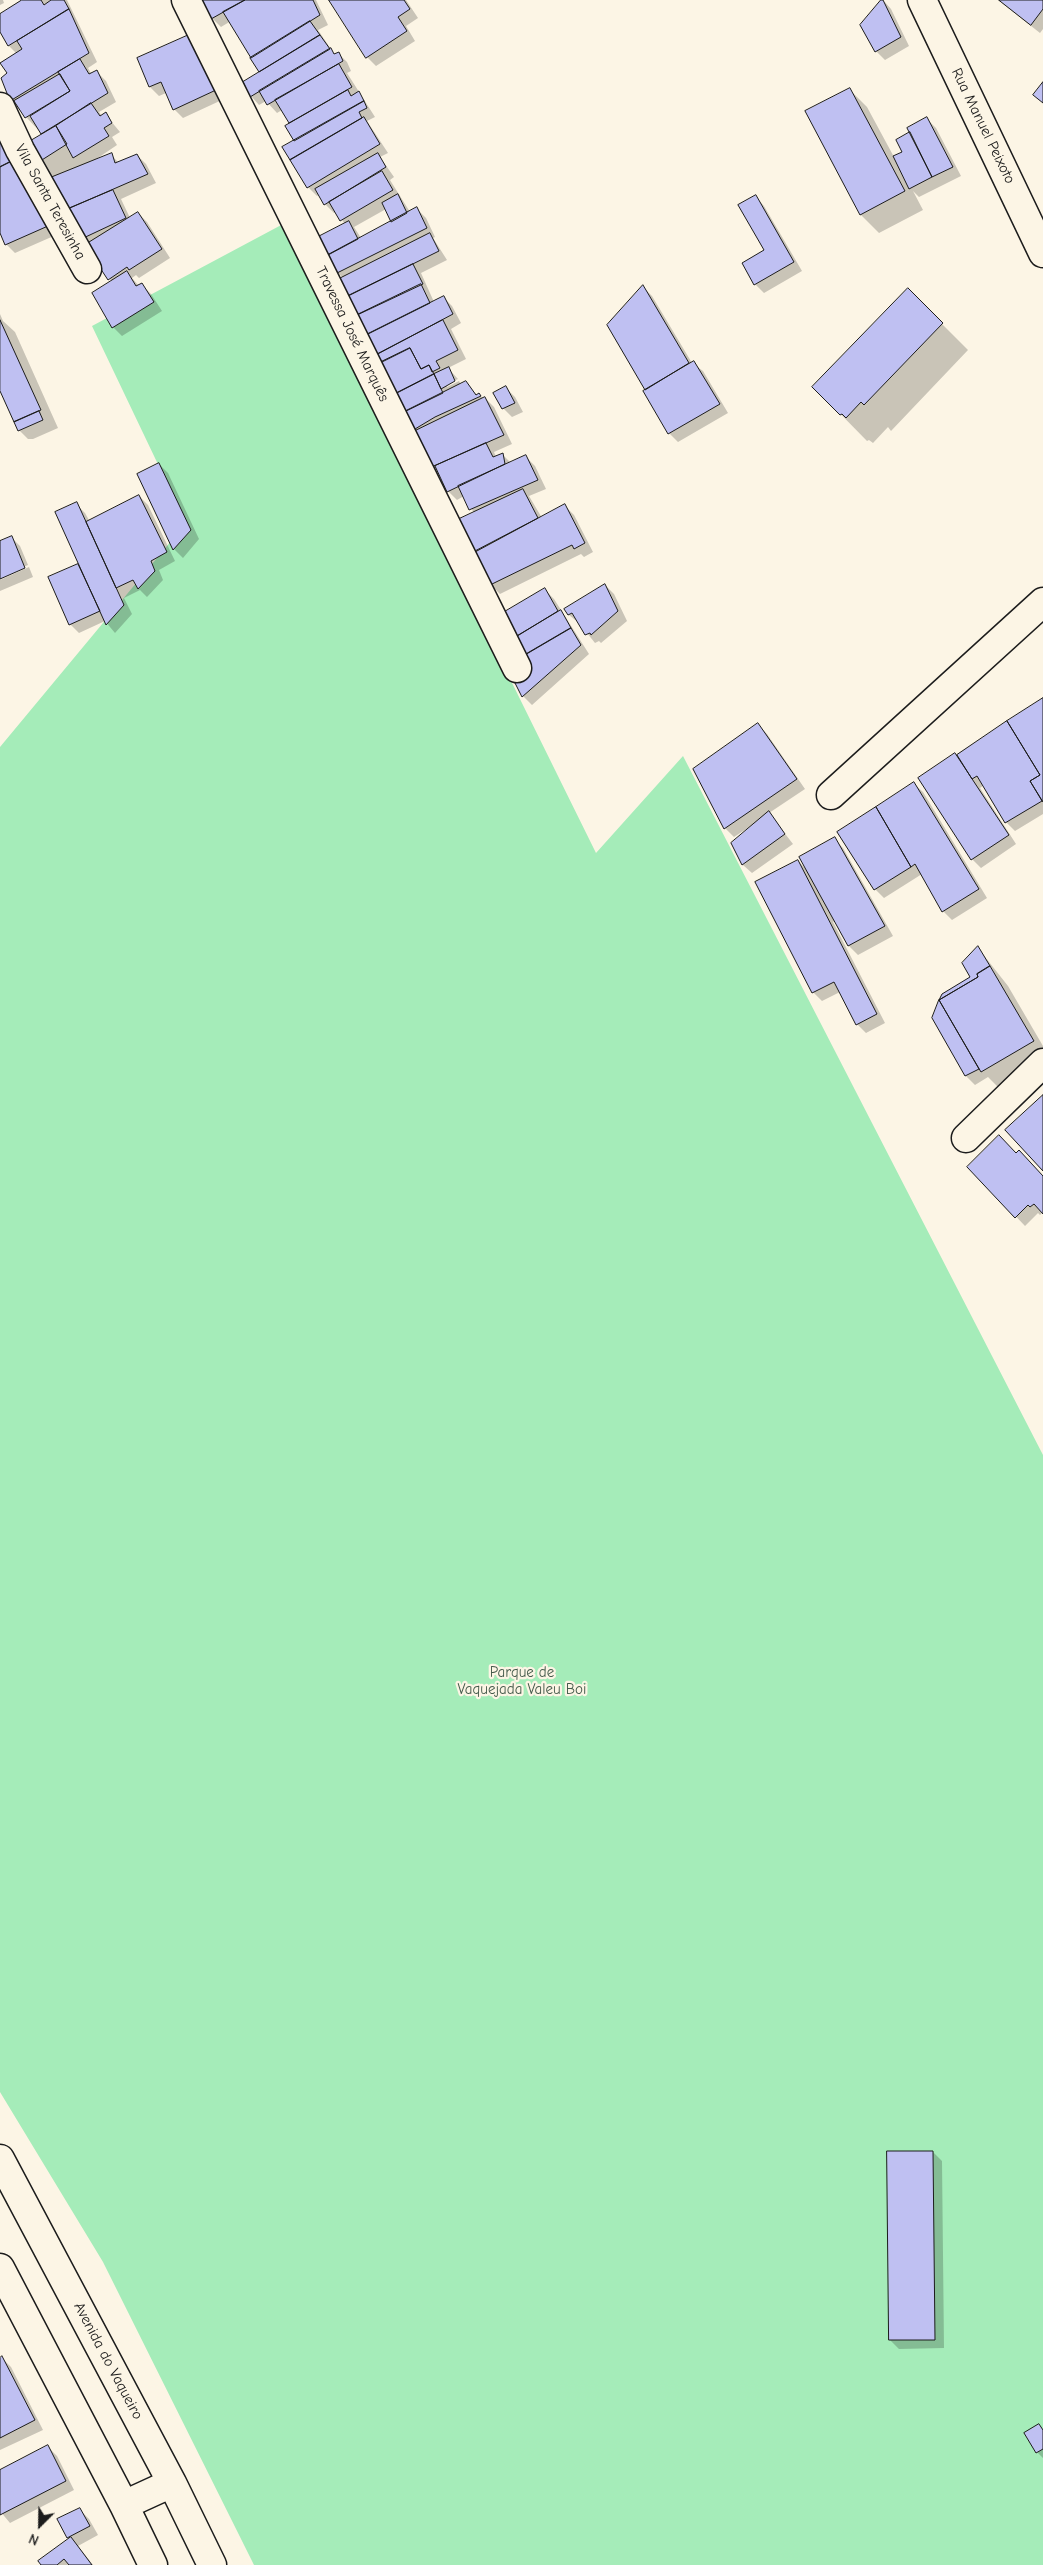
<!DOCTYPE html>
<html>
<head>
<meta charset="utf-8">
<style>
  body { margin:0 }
  #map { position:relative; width:1043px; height:2565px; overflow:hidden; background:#fcf5e5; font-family:"Comic Neue",sans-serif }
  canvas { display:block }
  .north { position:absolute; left:15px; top:2500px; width:50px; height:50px; -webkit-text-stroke:4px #fcf5e5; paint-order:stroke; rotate:203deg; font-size:14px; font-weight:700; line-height:20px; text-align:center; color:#1c1c1c }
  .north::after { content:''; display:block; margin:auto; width:18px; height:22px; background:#1c1c1c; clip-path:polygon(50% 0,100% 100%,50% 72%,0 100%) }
</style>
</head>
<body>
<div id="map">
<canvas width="1043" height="2565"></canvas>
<div class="north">N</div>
</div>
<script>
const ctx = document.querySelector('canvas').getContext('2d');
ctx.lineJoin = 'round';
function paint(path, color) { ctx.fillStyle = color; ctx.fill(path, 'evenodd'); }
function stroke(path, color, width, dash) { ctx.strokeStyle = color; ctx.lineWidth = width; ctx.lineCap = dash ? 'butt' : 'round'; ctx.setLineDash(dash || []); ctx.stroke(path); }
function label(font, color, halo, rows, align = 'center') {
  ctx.font = font + ' "Comic Neue",sans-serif'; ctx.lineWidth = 4.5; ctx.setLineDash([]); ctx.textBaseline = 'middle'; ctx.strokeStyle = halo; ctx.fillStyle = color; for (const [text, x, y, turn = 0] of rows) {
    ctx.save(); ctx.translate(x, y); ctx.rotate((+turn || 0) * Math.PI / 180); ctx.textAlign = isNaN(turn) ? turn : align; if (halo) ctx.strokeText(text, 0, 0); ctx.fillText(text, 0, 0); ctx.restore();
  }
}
const green = new Path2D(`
  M285,223L596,853L683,756L1043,1455V2565H254L103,2262L0,2092V747L186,523L92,326Z`);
const shadow = new Path2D(`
  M0,0H3L4,3L0,5Z
  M21,0H67L97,62L88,68L92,75L97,72L106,81L116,102L99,112L102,116L105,114L120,132L112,137L117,145L89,164L111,155L119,163L137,155L146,164L156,183L121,199L130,218L138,213L147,222L170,258L139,278L136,275L132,278L139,286L142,285L151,294L162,311L122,336L113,327L93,293L112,282L35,164L43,135L11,101L8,74L17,54L9,46L0,29V15Z
  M286,0H316L328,25L318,30L335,55L338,53L347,62L351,71L347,73L375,117L367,121L388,153L380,157L394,177L390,180L410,212L417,209L426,218L435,237L433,238L447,260L421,273L434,302L443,297L452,306L461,323L451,329L466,359L448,368L458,379L447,384V387L459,381L461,385L466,383L477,395L485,398L494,407L512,444L494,452L496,457L502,454L511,463L526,457L535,466L546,489L529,496L542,518L565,506L574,515L593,552L584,557L581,554L500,594L491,585L474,551V513L464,496L457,500L448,491L441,476L437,478L339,280L343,278L338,273L345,224L336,212L334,213L325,204L320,194L317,196L308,187L284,148L295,141L291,124L282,110L277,113L266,101L259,105L251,96L260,72L231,21L221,27L212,18L205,5ZM386,209L392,222L361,238L354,227Z
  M330,0H406L418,18L406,26L415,41L376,66L367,57Z
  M883,0L891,9L909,46L885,60L876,51L861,25Z
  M998,0H1043V29L1040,33Z
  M191,36L224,99L183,118L174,109L166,93L159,96L150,87L138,59Z
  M849,89L867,107L894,157L904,152L911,133L927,119L936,128L961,176L919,197L913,191L923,210L879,233L861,215L807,112Z
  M0,119L56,235L15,253L6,244L0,230Z
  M756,197L764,206L802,271L764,293L755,284L766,251Z
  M643,287L652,296L692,363L703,371L728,413L678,442L669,433L645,391L647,390Z
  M908,290L968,350L891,431L888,427L873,443L869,440L867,441L814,387Z
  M0,314L3,321L15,332L58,428L33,439H28L19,430L0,388Z
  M506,388L515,397L523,412L512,417L503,408Z
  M159,464L168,473L199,539L183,558L174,549L139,474Z
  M139,496L148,505L175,561L159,570L163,580L147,597L140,590L124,598L132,614L115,633L105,621L79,633L70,624L49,578L79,564L76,504L85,513L90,522Z
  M11,537L20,546L28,565L0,577V542Z
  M29,567L33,577L0,591V580Z
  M605,585L614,594L627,621L601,643L599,641L595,643L579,623L569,615Z
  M545,590L554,599L589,654L532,705L523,696L529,676L503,615Z
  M1043,699V814L1015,831L1006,822L984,785L980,788L1016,844L981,868L972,859L920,778Z
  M758,725L767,734L805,789L769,813L793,844L752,873L743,865L733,844L755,825L754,824L734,837L725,828L695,769Z
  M914,784L923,792L987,898L952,920L943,911L922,874L884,898L875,889Z
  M834,839L843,848L893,936L858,955L849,946L835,921L833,922L885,1023L866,1033L857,1024L840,992L822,1001L813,992L798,861L806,869Z
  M978,948L1008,986L1043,1046V1064L1000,1089L988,1077L975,1085L966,1076L933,1018L940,1002L943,1006L972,978Z
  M1016,1154L1043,1177V1212L1040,1215L1038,1213L1025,1226L969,1167Z
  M933,2152L942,2161L944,2348L899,2349L890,2340Z
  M2,2358L11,2367L43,2430L0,2450V2359Z
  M1039,2426L1043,2430V2458L1037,2452Z
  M48,2447L57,2456L74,2490L10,2523L0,2511V2471Z
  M80,2510L89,2519L98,2535L78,2546L93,2565H43L70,2539L59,2520Z`);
const building = new Path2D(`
  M22,0H41L44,5L51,0H64L69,9L8,46L0,32V14Z
  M201,0H245L211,19Z
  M245,0H313L320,15L251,58L223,12Z
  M329,0H404L410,9L398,17L407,31L366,58Z
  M881,0H883L901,37L875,52L860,25Z
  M999,0H1043V9L1031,25Z
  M69,9L89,53L10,101L1,78L7,73L0,63L22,49L17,41Z
  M310,21L320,35L259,72L250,58Z
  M191,34L216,90L173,110L161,82L149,87L137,58Z
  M320,35L330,49L250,97L243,82Z
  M331,48L334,54L339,52L343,61L267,105L259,91Z
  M80,59L89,74L97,70L108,93L41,134L30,116L70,91L58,72Z
  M339,64L352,87L289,123L275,100Z
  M60,74L70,91L25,118L14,101Z
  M1043,82V103L1033,95Z
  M850,88L905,191L860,215L805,111Z
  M348,90L351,96L359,91L364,101L294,141L285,126Z
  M364,101L367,108L359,112L362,118L290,160L282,147Z
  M91,103L100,116L106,112L112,123L104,128L109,136L73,158L56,126Z
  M364,117L380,144L307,188L290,160Z
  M927,117L953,167L932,177L907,128Z
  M56,126L67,144L34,165L22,146Z
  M910,132L932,177L909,189L893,156L902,152L896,140Z
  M0,133L16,159L0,167Z
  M112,153L115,163L137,154L148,174L63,211L50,178Z
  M378,153L386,167L324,205L315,189Z
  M16,159L48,226L5,245L0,233V167Z
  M382,171L393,190L340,221L329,202Z
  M113,190L126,218L77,241L63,211Z
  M398,194L407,213L391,222L382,203Z
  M756,195L794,262L754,285L742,263L764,250L738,205Z
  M417,207L427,228L337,273L328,255Z
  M138,212L162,249L129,270L127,267L108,280L85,245Z
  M349,221L358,239L328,255L318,237Z
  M430,233L439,251L346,297L337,280Z
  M413,264L423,284L355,316L346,297Z
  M127,271L136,286L142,283L154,302L112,328L92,293Z
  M421,284L430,303L364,336L355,316Z
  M643,285L689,363L645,390L607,325Z
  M908,288L943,323L864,405L861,402L846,418L842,414L840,415L812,387Z
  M444,296L453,314L374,356L364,336Z
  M0,320L41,410L14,422L0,391Z
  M443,320L458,350L436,361L440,368L432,372L429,365L421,369L410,348L378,364L374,356Z
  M410,348L421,369L429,365L434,374L391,396L375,365Z
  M694,361L720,404L668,434L643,391Z
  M449,367L455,381L441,389L434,374Z
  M434,374L443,393L402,413L391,396Z
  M466,381L476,395L479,393L481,396L435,417L410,432L402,413Z
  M506,386L515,403L502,409L493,393Z
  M485,397L504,435L427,469L411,433Z
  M39,411L43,420L18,431L14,422Z
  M486,443L493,457L503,453L505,464L447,492L435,466Z
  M526,455L538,480L469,510L458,486Z
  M159,463L191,530L173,550L137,474Z
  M523,489L538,518L473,552L457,520Z
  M139,495L167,552L151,561L155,571L138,589L133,580L116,588L86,522Z
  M77,502L124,605L106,625L55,512Z
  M565,504L585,543L574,549L572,545L490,585L474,553Z
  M12,536L25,568L0,579V541Z
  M78,564L100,611L69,625L48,577Z
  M605,584L618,611L591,635L590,633L585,635L572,613L568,615L564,609Z
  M545,588L558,611L514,638L501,614Z
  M561,610L571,628L518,659L514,638Z
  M571,628L581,645L522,697L515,683L527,675L518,659Z
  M1043,698V802L1030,781L1040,775L1007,721Z
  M1007,721L1040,775L1030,781L1042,801L1005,823L977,776L972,779L957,755Z
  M758,723L797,779L724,829L693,769Z
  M955,753L1009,835L971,860L918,778Z
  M914,782L979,889L942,912L915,864L911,867L876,807Z
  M876,807L911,867L874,890L837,832Z
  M769,811L785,834L742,865L731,843Z
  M835,837L885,926L848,946L799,857Z
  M798,860L877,1014L856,1025L834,982L812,993L755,882Z
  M978,946L990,966L977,974L978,977L939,1000L942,994L970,977L962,963Z
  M990,966L1034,1041L981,1072L939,1000L978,977L977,974Z
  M939,1000L979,1069L965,1076L932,1018Z
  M1043,1095V1171L1005,1130Z
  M999,1135L1016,1153L1019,1150L1043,1176V1214L1034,1204L1030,1207L1028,1205L1015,1218L967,1167Z
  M887,2151H933L935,2340H889Z
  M2,2356L35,2420L0,2438V2358Z
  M1039,2424L1043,2430V2449L1036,2453L1024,2433Z
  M48,2445L66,2481L0,2515V2470Z
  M80,2508L90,2526L67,2538L57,2519Z
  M71,2537L92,2565H69L64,2559L57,2565H41L38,2561Z`);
const street = new Path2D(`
  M186,0L517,668
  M922,0L1043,253
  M0,107L20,150L87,269
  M831,795L1043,602
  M966,1138L1043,1063`);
const secondary = new Path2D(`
  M0,2159L172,2483L212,2565
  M0,2268L124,2505L153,2565
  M124,2505L172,2483`);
const streetNames = [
  ["Rua Manuel Peixoto",983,126,64],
  ["Vila Santa Teresinha",50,202,61],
  ["Travessa José Marquês",352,334,64],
  ["Avenida do Vaqueiro",108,2361,62]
];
const parkNames = [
  ["Parque de",522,1673],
  ["Vaquejada Valeu Boi",522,1690]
];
paint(green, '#a5ecb9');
paint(shadow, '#0003');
paint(building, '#bfc0f2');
stroke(building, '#1c1c1c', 1);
stroke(street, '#1c1c1c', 31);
stroke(secondary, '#1c1c1c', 31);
stroke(street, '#fcf5e5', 28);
stroke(secondary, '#fcf5e5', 28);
label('15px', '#1c1c1c', '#fcf5e5', streetNames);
label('15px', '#455a4b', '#fcf5e5', parkNames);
</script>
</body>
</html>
